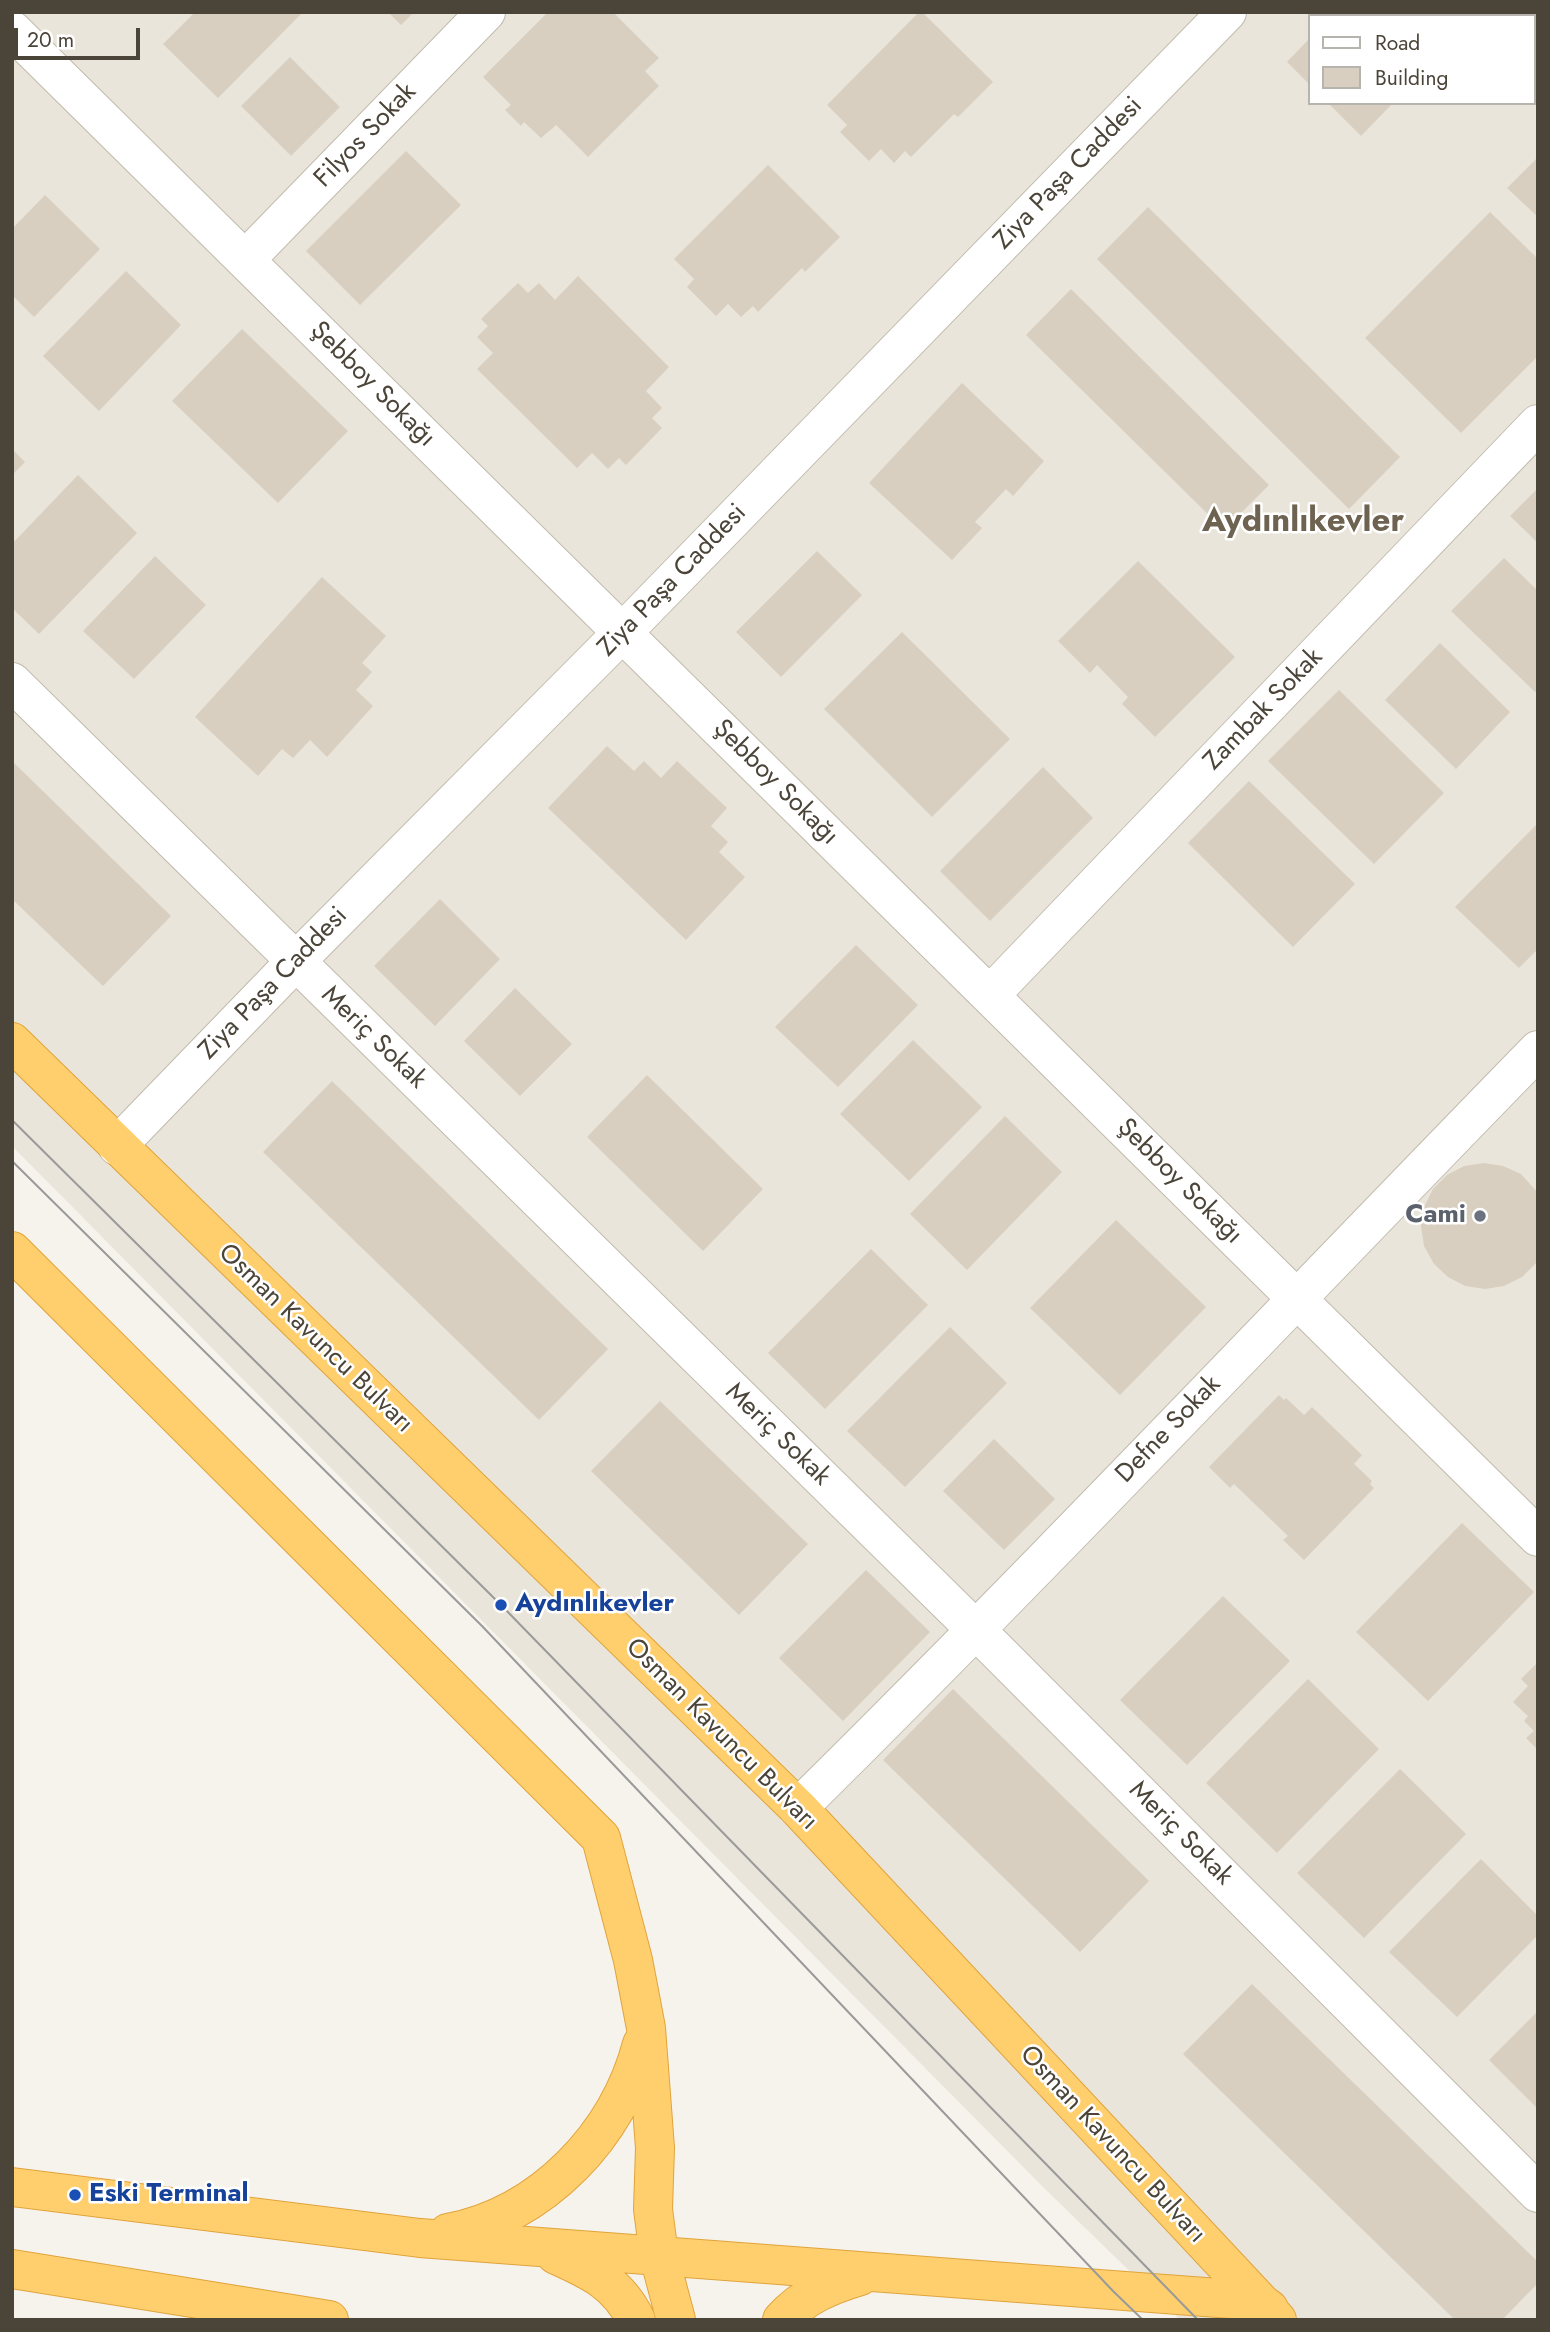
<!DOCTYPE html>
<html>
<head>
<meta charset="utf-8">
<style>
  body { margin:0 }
  #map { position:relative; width:1550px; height:2332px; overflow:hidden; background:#f6f3ec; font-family:Jost,sans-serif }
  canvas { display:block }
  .frame { position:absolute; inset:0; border:14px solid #4b4439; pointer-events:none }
  .legend { position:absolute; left:1308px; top:14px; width:228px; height:91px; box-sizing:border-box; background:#fff; border:2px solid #b7b4b0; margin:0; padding:9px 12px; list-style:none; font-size:21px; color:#4b4439 }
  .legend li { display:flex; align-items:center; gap:14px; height:35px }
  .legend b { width:35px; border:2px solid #b7b4b0 }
  .scale { position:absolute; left:14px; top:28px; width:126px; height:32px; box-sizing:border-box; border:4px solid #4b4439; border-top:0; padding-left:9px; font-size:21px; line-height:24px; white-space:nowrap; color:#4b4439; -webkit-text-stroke:5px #fff; paint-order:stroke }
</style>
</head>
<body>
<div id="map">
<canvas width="1550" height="2332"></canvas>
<div class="frame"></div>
<ul class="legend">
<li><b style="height:9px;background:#fff"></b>Road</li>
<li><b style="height:19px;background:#d8cfc1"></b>Building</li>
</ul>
<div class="scale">20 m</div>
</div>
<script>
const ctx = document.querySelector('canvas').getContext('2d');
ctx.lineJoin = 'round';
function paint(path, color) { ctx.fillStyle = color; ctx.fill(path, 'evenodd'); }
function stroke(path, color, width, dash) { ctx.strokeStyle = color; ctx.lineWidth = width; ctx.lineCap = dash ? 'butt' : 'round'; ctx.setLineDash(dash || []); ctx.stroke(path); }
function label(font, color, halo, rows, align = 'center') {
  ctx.font = font + ' Jost,sans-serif'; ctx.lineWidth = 5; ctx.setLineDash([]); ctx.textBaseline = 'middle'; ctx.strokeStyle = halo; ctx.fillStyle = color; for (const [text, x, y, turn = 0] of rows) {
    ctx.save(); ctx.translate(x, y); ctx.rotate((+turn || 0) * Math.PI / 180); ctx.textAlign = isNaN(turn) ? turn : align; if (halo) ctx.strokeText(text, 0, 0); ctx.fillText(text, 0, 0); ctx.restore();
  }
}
const residential = new Path2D(`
  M12,12H1538V2320H1180L1045,2189L12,1146ZM1310,16H1534V103H1310Z`);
const building = new Path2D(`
  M195,12H303L218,98L163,44Z
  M388,12H414L401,25Z
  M548,12H613L659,58L645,71L659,86L588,157L556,125L541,138L524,122L521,126L505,110L511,105L483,77Z
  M919,12H922L993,82L958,117L954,114L911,157L905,151L894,163L881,149L869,161L840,132L847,125L827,105Z
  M1336,12H1438L1442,16H1332Z
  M1310,38V85L1287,62Z
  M290,57L340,107L291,156L241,106Z
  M1328,103H1393L1361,136Z
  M406,151L461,205L360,305L306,251Z
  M1538,157V217L1507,188Z
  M768,165L840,237L805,272L802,268L758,312L753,306L741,317L728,304L716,316L687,287L694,279L674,259Z
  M45,195L100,249L34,317L12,295V229Z
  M1148,207L1400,457L1349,509L1097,259Z
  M1490,212L1538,259V356L1461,433L1365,338Z
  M126,271L181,325L99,411L43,356Z
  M578,276L669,367L646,391L662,408L652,418L662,428L626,465L619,458L608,469L592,453L577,468L477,369L493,353L477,337L488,326L481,319L518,283L528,293L539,283L555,300Z
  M1071,289L1269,485L1224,530L1026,335Z
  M242,329L348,431L278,503L172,401Z
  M962,383L1044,461L1013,496L1006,489L975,522L982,528L952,560L869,483Z
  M12,449L25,462L12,475Z
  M78,475L137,533L39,634L12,608V544Z
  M1538,488V543L1510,516Z
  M817,551L862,595L781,677L736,632Z
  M155,556L206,605L134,679L83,631Z
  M1504,558L1538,591V689L1535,692L1451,611Z
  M1138,561L1235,657L1155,737L1122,704L1128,697L1097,665L1090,673L1058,641Z
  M322,577L386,636L362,663L372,672L356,690L373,706L327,757L310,740L293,758L282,749L258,776L195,717Z
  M902,632L1010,739L932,817L824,709Z
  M1440,643L1510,712L1456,769L1385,700Z
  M1339,690L1444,793L1374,864L1268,761Z
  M607,746L634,771L644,761L661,778L677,761L727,808L711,826L728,842L719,852L745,877L686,940L548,808Z
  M12,761L171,916L103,986L12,899Z
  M1043,767L1093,818L990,921L940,871Z
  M1249,781L1355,884L1293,947L1188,843Z
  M1538,823V949L1519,968L1455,907Z
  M440,899L500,959L435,1026L374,966Z
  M856,945L918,1005L838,1087L775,1027Z
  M515,988L572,1044L520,1096L464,1041Z
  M913,1040L982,1107L909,1181L840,1114Z
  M647,1075L763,1189L703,1251L587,1137Z
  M332,1081L608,1349L539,1420L263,1152Z
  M1005,1116L1062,1172L967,1270L910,1214Z
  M1484,1163L1503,1166L1521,1174L1538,1193L1536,1263L1522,1277L1504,1286L1485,1289L1465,1286L1448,1277L1434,1264L1424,1246L1421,1226L1424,1207L1433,1189L1447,1175L1464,1166Z
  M1116,1220L1206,1307L1120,1395L1030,1308Z
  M871,1249L928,1305L825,1409L768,1353Z
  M950,1327L1007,1383L905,1487L847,1431Z
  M1279,1395L1284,1400L1286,1398L1304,1415L1312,1407L1362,1455L1354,1464L1372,1481L1370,1484L1374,1488L1304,1560L1283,1540L1288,1536L1234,1484L1230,1488L1209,1467Z
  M660,1401L808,1544L739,1615L591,1471Z
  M994,1439L1055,1499L1004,1550L943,1491Z
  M1462,1523L1534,1592L1428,1701L1356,1632Z
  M866,1570L930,1632L843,1721L779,1658Z
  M1223,1596L1290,1661L1187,1765L1120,1700Z
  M1538,1662V1750L1526,1738L1534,1731L1524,1721L1528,1716L1513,1702L1528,1686L1521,1679Z
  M1308,1679L1379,1749L1277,1853L1206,1783Z
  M953,1689L1149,1881L1080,1952L883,1760Z
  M1400,1769L1466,1834L1364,1938L1297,1873Z
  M1481,1859L1538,1916V1935L1457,2017L1389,1952Z
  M1252,1984L1538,2262V2283L1502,2320H1455L1183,2054Z
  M1538,2011V2109L1489,2060Z`);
const street = new Path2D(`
  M1505,12L1509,16
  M12,30L1538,1537
  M1534,41L1538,44
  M245,260L486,12
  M12,682L977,1631L1538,2193
  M990,995L1538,424
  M117,1146L295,962L622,633L1227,12
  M798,1808C1049,1560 1291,1303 1538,1050`);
const highway = new Path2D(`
  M12,1042L798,1808L1277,2320
  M12,1251L601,1838L633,1960L646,2028L655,2148L653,2209L659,2256L676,2320
  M12,2187L420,2238L1258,2301L1269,2309
  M448,2233C543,2215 618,2135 642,2044
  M556,2255C592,2271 618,2283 636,2320
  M12,2269L329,2320
  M782,2320C803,2296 830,2285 860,2276`);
const tram = new Path2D(`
  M12,1120L501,1605L1198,2320
  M12,1161L482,1626L1113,2291L1143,2320`);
const markers = [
  [1480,1216,7,"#6b7280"],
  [501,1605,7,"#1a4fb4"],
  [75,2195,7,"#1a4fb4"]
];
const streetNames = [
  ["Filyos Sokak",366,136,-46],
  ["Ziya Paşa Caddesi",1069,174,-46],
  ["Şebboy Sokağı",372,385,45],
  ["Ziya Paşa Caddesi",673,581,-46],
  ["Zambak Sokak",1264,710,-46],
  ["Şebboy Sokağı",775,783,45],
  ["Ziya Paşa Caddesi",274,984,-46],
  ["Meriç Sokak",373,1038,44],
  ["Şebboy Sokağı",1179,1182,45],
  ["Osman Kavuncu Bulvarı",315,1339,44],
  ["Defne Sokak",1169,1430,-46],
  ["Meriç Sokak",777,1435,44],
  ["Osman Kavuncu Bulvarı",721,1735,45],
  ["Meriç Sokak",1180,1834,45],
  ["Osman Kavuncu Bulvarı",1112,2145,47]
];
const worshipNames = [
  ["Cami",1466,1216]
];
const transitNames = [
  ["Aydınlıkevler",515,1605],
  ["Eski Terminal",89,2195]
];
const districtNames = [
  ["Aydınlıkevler",1303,523]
];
paint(residential, '#eae5da');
paint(building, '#d8cfc1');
stroke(street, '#c2bbae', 40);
stroke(highway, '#e0a43c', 40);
stroke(street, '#fff', 38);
stroke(highway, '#ffcf6e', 38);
stroke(tram, '#9a9a9a', 2);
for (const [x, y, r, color] of markers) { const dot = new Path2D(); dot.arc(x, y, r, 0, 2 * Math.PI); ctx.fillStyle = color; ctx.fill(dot); stroke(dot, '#fff', 2.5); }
label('26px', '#4b4439', '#fff', streetNames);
label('bold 26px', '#5b616d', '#fff', worshipNames, 'right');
label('bold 26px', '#164399', '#fff', transitNames, 'left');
label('bold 33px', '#6e6250', '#fff', districtNames);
</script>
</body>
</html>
